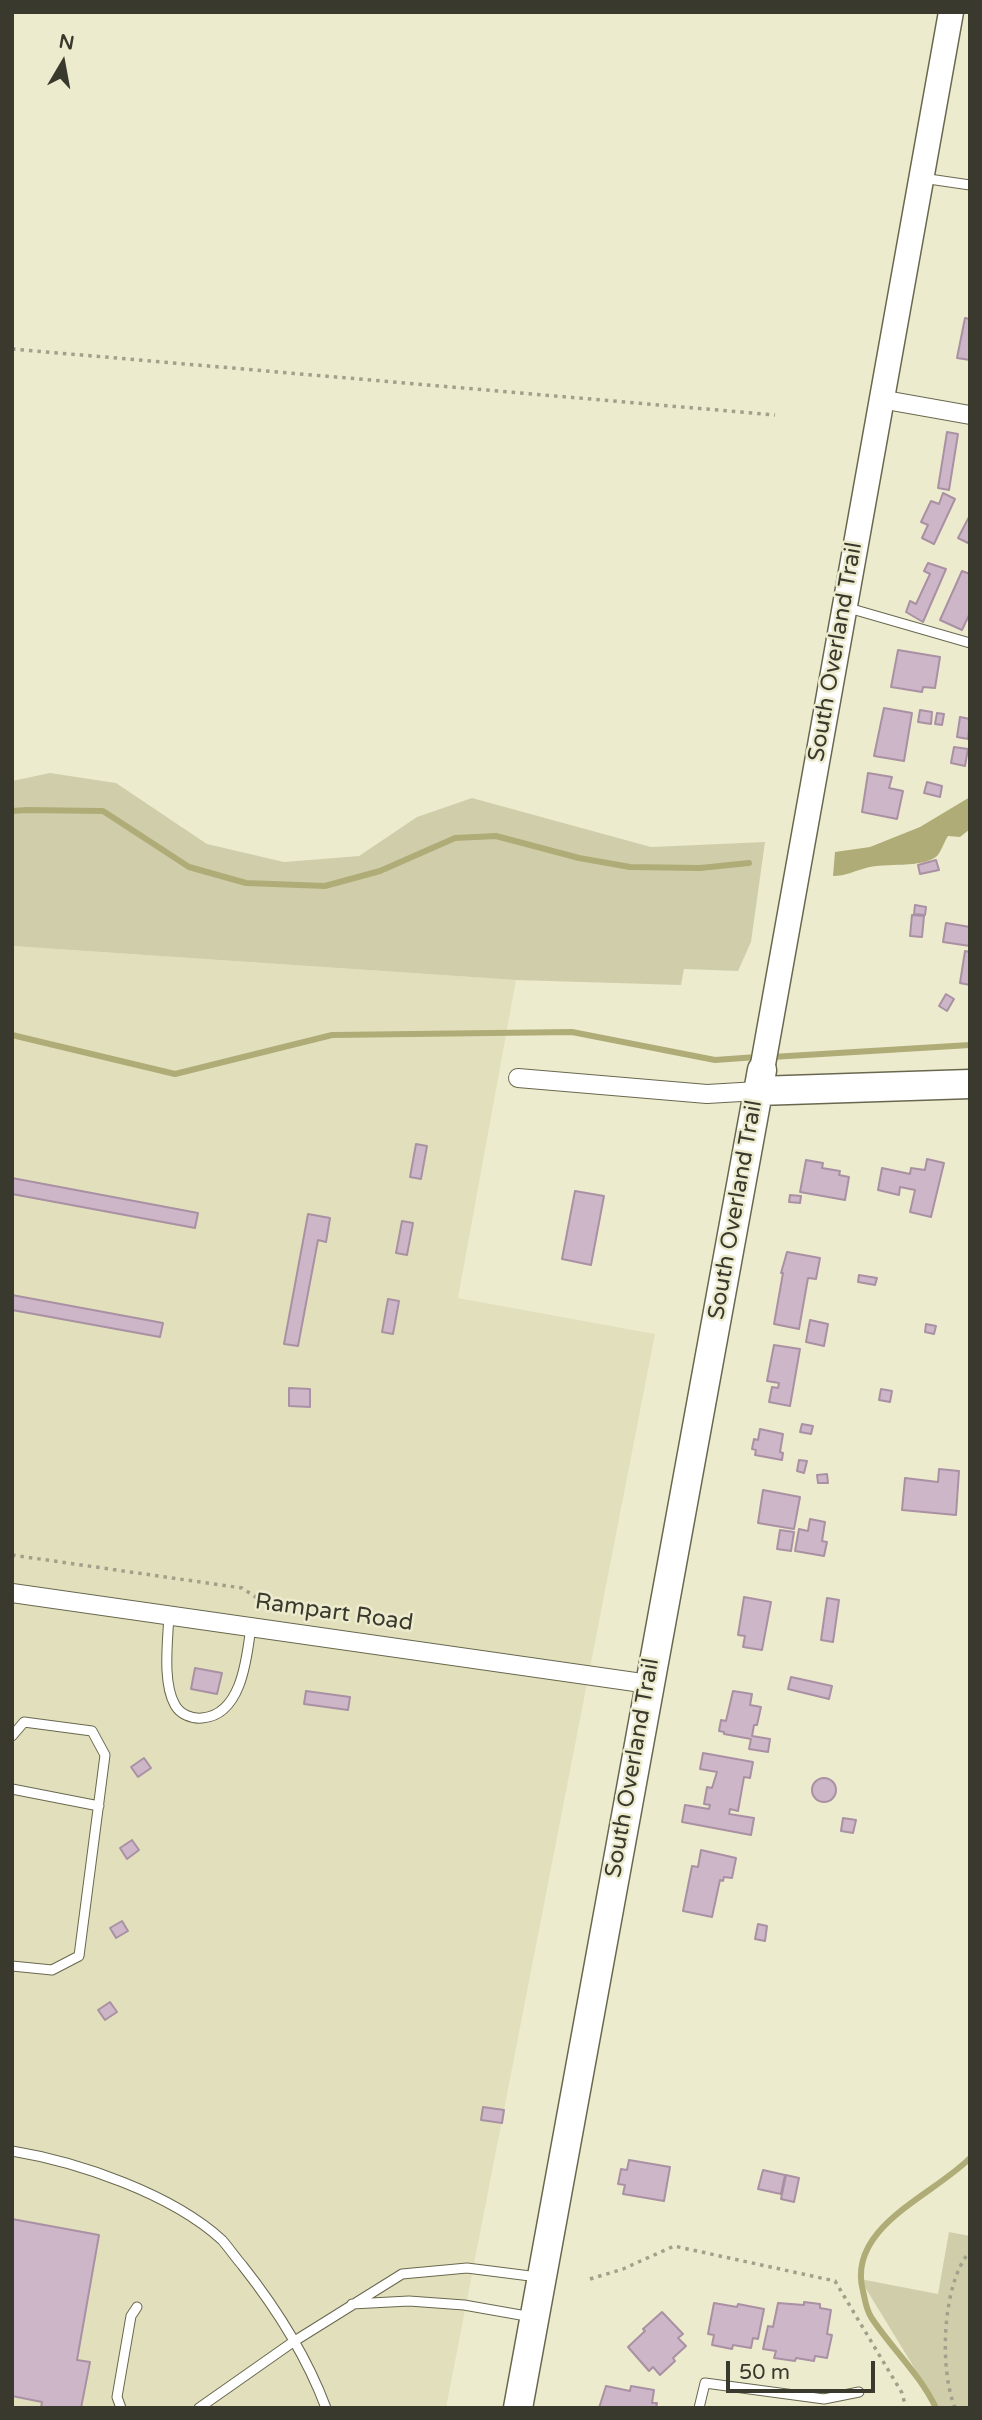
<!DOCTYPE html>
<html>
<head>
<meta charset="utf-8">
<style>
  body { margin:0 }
  #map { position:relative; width:982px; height:2420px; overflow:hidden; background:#edebce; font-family:"Varela Round",sans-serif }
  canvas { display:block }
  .frame { position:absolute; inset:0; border:14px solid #3a392e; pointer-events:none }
  .north { position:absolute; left:28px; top:28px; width:70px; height:70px; -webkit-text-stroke:5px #edebce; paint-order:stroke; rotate:10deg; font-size:19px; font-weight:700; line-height:28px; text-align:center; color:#3a392e }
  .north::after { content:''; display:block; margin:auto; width:24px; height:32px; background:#3a392e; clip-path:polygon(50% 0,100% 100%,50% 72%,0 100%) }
  .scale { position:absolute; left:726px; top:2361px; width:149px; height:32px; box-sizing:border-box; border:4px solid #3a392e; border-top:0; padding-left:9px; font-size:21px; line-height:24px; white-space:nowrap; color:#3a392e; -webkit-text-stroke:5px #edebce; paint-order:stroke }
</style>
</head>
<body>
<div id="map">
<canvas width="982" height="2420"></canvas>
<div class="frame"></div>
<div class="north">N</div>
<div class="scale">50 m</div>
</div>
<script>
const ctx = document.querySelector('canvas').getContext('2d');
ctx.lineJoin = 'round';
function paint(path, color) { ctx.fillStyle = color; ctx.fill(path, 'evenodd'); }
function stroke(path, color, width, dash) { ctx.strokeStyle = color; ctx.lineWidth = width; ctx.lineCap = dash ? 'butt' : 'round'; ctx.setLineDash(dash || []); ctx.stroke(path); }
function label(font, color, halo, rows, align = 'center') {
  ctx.font = font + ' "Varela Round",sans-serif'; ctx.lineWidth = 5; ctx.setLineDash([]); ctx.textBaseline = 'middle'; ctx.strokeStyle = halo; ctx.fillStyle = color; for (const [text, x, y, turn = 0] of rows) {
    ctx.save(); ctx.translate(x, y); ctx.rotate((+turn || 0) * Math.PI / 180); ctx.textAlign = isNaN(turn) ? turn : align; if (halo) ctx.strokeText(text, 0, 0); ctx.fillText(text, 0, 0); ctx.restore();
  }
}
const built = new Path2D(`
  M12,946L516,980L458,1298L655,1334L446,2408H12Z`);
const green = new Path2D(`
  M50,773L116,783L207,844L284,862L359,856L417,817L472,798L651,847L765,842L751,942L738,971L684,969L681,985L516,980L12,946V781Z
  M949,2232L970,2236V2408H936L926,2387L860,2279L938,2294Z`);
const water = new Path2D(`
  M970,797V829L960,837L948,836C944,842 941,852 937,856C921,869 887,862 866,868C854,871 846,876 833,876L835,852L870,847L920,827Z`);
const stream = new Path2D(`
  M12,811L27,810L103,811L189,867L246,883L325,886L380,871L455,838L496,836L579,858L630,867L700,868L749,863
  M12,1035L175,1074L332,1035L572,1032L715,1060L757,1057
  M772,1057L970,1045
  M936,2408C920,2374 891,2348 871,2317C866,2309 865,2300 863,2291C846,2227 934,2195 970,2158`);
const building = new Path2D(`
  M965,318L970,319V360L957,358Z
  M947,432L958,434L949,490L938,488Z
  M943,493L955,499L934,544L922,538L928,525L921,522L931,501L939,504Z
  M970,515V539L968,543L958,538Z
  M928,563L946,569L923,622L906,612L910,601L916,604L930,574L924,571Z
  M962,571L970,574V613L962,630L940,620Z
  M898,650L940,657L935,688L923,687L922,692L891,687Z
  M884,708L912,713L904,761L874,756Z
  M920,710L932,712L931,724L918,722Z
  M937,713L944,714L942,725L935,724Z
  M960,717L970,719L968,739L957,737Z
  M954,747L968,749L965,766L951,763Z
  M868,773L892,777L889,788L903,791L897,819L862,812Z
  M927,782L942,786L940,797L924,793Z
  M936,860L939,870L920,874L918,865Z
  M915,905L926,907L925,915L914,914Z
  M912,915L924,916L922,937L910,936Z
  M946,923L970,927V946L943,942Z
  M965,951L970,952V985L960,983Z
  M946,994L954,999L947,1011L939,1006Z
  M416,1144L427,1146L421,1179L410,1177Z
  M927,1159L944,1163L931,1217L910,1212L915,1190L900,1187L899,1195L878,1190L882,1168L910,1174L911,1168L925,1170Z
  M806,1160L823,1163L822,1168L840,1171L839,1175L849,1177L845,1200L800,1192Z
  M12,1178L198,1213L195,1228L12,1194Z
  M575,1191L604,1196L591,1265L562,1259Z
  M790,1195L801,1196L800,1203L789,1202Z
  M308,1214L330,1218L326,1242L318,1240L298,1346L284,1344Z
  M402,1221L413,1223L407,1255L396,1253Z
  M787,1252L820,1258L816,1279L808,1278L799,1329L774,1324L783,1273H781Z
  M859,1275L877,1278L875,1285L858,1282Z
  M12,1295L163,1323L160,1337L12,1310Z
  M388,1299L399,1301L393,1334L382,1332Z
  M810,1320L828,1324L824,1346L806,1342Z
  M926,1324L936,1326L934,1334L925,1332Z
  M774,1345L800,1349L790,1406L769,1402L772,1387L778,1388L779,1383L767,1381Z
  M289,1388L310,1389V1407L289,1406Z
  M881,1389L892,1391L890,1402L879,1400Z
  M802,1424L813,1426L811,1434L800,1432Z
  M760,1429L783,1434L780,1452L783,1453L782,1460L755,1455L756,1450L752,1449L754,1439L758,1440Z
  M799,1460L807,1461L804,1473L797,1471Z
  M939,1469L959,1471L956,1515L902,1510L905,1478L938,1482Z
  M827,1474L828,1483H818L817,1475Z
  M763,1490L800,1497L794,1529L758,1523Z
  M810,1519L825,1522L822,1541L827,1542L824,1556L795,1551L799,1529L808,1531Z
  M780,1530L794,1532L791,1551L777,1549Z
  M744,1597L771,1602L762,1650L743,1647L745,1636L738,1635Z
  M827,1598L839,1600L833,1642L821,1640Z
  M195,1668L222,1673L217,1694L191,1689Z
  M791,1677L832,1686L829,1699L788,1689Z
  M306,1691L350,1697L348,1710L304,1704Z
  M733,1691L752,1694L750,1705L761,1707L757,1725H754L752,1736L770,1739L768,1752L749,1749L751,1739L724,1734V1732L719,1731L721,1720L726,1721Z
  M703,1753L753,1762L750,1778L744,1777L738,1811L730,1809L729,1814L754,1818L751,1835L682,1822L685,1805L709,1809L710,1805L704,1804L707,1787L712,1788L717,1772L700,1769Z
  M144,1758L151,1768L138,1777L131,1767Z
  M812 1790a12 12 0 1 1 24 0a12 12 0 1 1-24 0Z
  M843,1818L856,1820L853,1833L841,1831Z
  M132,1840L139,1850L127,1859L120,1848Z
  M701,1850L736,1858L732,1878L724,1877L723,1881L720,1880L712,1917L683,1911L692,1866L698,1867Z
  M122,1921L128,1931L116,1938L110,1928Z
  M758,1924L767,1926L765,1941L755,1939Z
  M110,2002L117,2012L105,2020L98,2010Z
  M483,2107L504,2110L502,2123L481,2120Z
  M629,2160L670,2167L664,2201L623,2194L625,2185L618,2184L621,2169L627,2170Z
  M763,2170L785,2175L781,2194L758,2189Z
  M786,2175L799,2178L794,2202L781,2199Z
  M12,2219L99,2235L77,2360L90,2362L81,2408H41L42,2402L12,2396Z
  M804,2302L820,2304V2308L831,2310L827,2334L832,2335L827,2358L815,2356L814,2361L796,2358L795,2361L774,2358L776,2351L763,2349L768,2326L773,2327L778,2303L804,2305Z
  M714,2303L737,2307L738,2304L764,2309L758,2339L753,2338L751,2348L733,2345L732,2349L712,2345L714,2335L708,2334Z
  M662,2312L683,2334L678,2338L686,2346L673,2358L675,2361L660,2375L653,2367L649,2371L628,2347L645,2331L643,2329Z
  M606,2386L630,2391L631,2386L654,2390L652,2403H657L656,2408H599Z`);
const path = new Path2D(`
  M12,349L775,415
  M12,1555L242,1588L277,1611
  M590,2279L623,2269L674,2246L835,2281L902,2393L906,2408
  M955,2408C939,2368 942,2284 970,2251`);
const lane = new Path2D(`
  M922,178L970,185
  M845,607L970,643
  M169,1614C168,1640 162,1682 175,1705C180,1714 191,1719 202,1718C242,1715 247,1657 251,1626
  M12,1736L24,1722L92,1731L105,1755L79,1956L52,1970L12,1966
  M12,1789L99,1806
  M12,2151C79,2162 172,2194 222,2240C229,2248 235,2257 242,2265C276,2308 307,2357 326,2408
  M352,2304L409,2301L464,2305L532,2317
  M121,2408L117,2397L131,2316L137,2307
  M199,2408L293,2342L402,2274L467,2268L538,2277
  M699,2408L705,2383L824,2399L859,2392`);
const street = new Path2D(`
  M880,399L970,415
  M518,1078L707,1094L758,1091
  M12,1593L649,1684`);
const secondary = new Path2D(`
  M762,1070L951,12`);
const primary = new Path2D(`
  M758,1091L970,1084
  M518,2408L762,1070`);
const streetNames = [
  ["South Overland Trail",836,652,-80],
  ["South Overland Trail",736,1210,-80],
  ["Rampart Road",334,1613,8],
  ["South Overland Trail",633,1768,-80]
];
paint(built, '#e2e0bc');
paint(green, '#d0ceaa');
paint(water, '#b0ac77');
stroke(stream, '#b0ac77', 6);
paint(building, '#ceb6c9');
stroke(building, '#a991a3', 2);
stroke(lane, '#69684f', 11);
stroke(street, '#69684f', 20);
stroke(secondary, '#69684f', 27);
stroke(primary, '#69684f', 31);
stroke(path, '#a2a08b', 3.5, [3.5, 5]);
stroke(lane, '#fff', 9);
stroke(street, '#fff', 18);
stroke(secondary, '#fff', 24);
stroke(primary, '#fff', 28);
label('23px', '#3a392e', '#edebce', streetNames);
</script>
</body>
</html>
